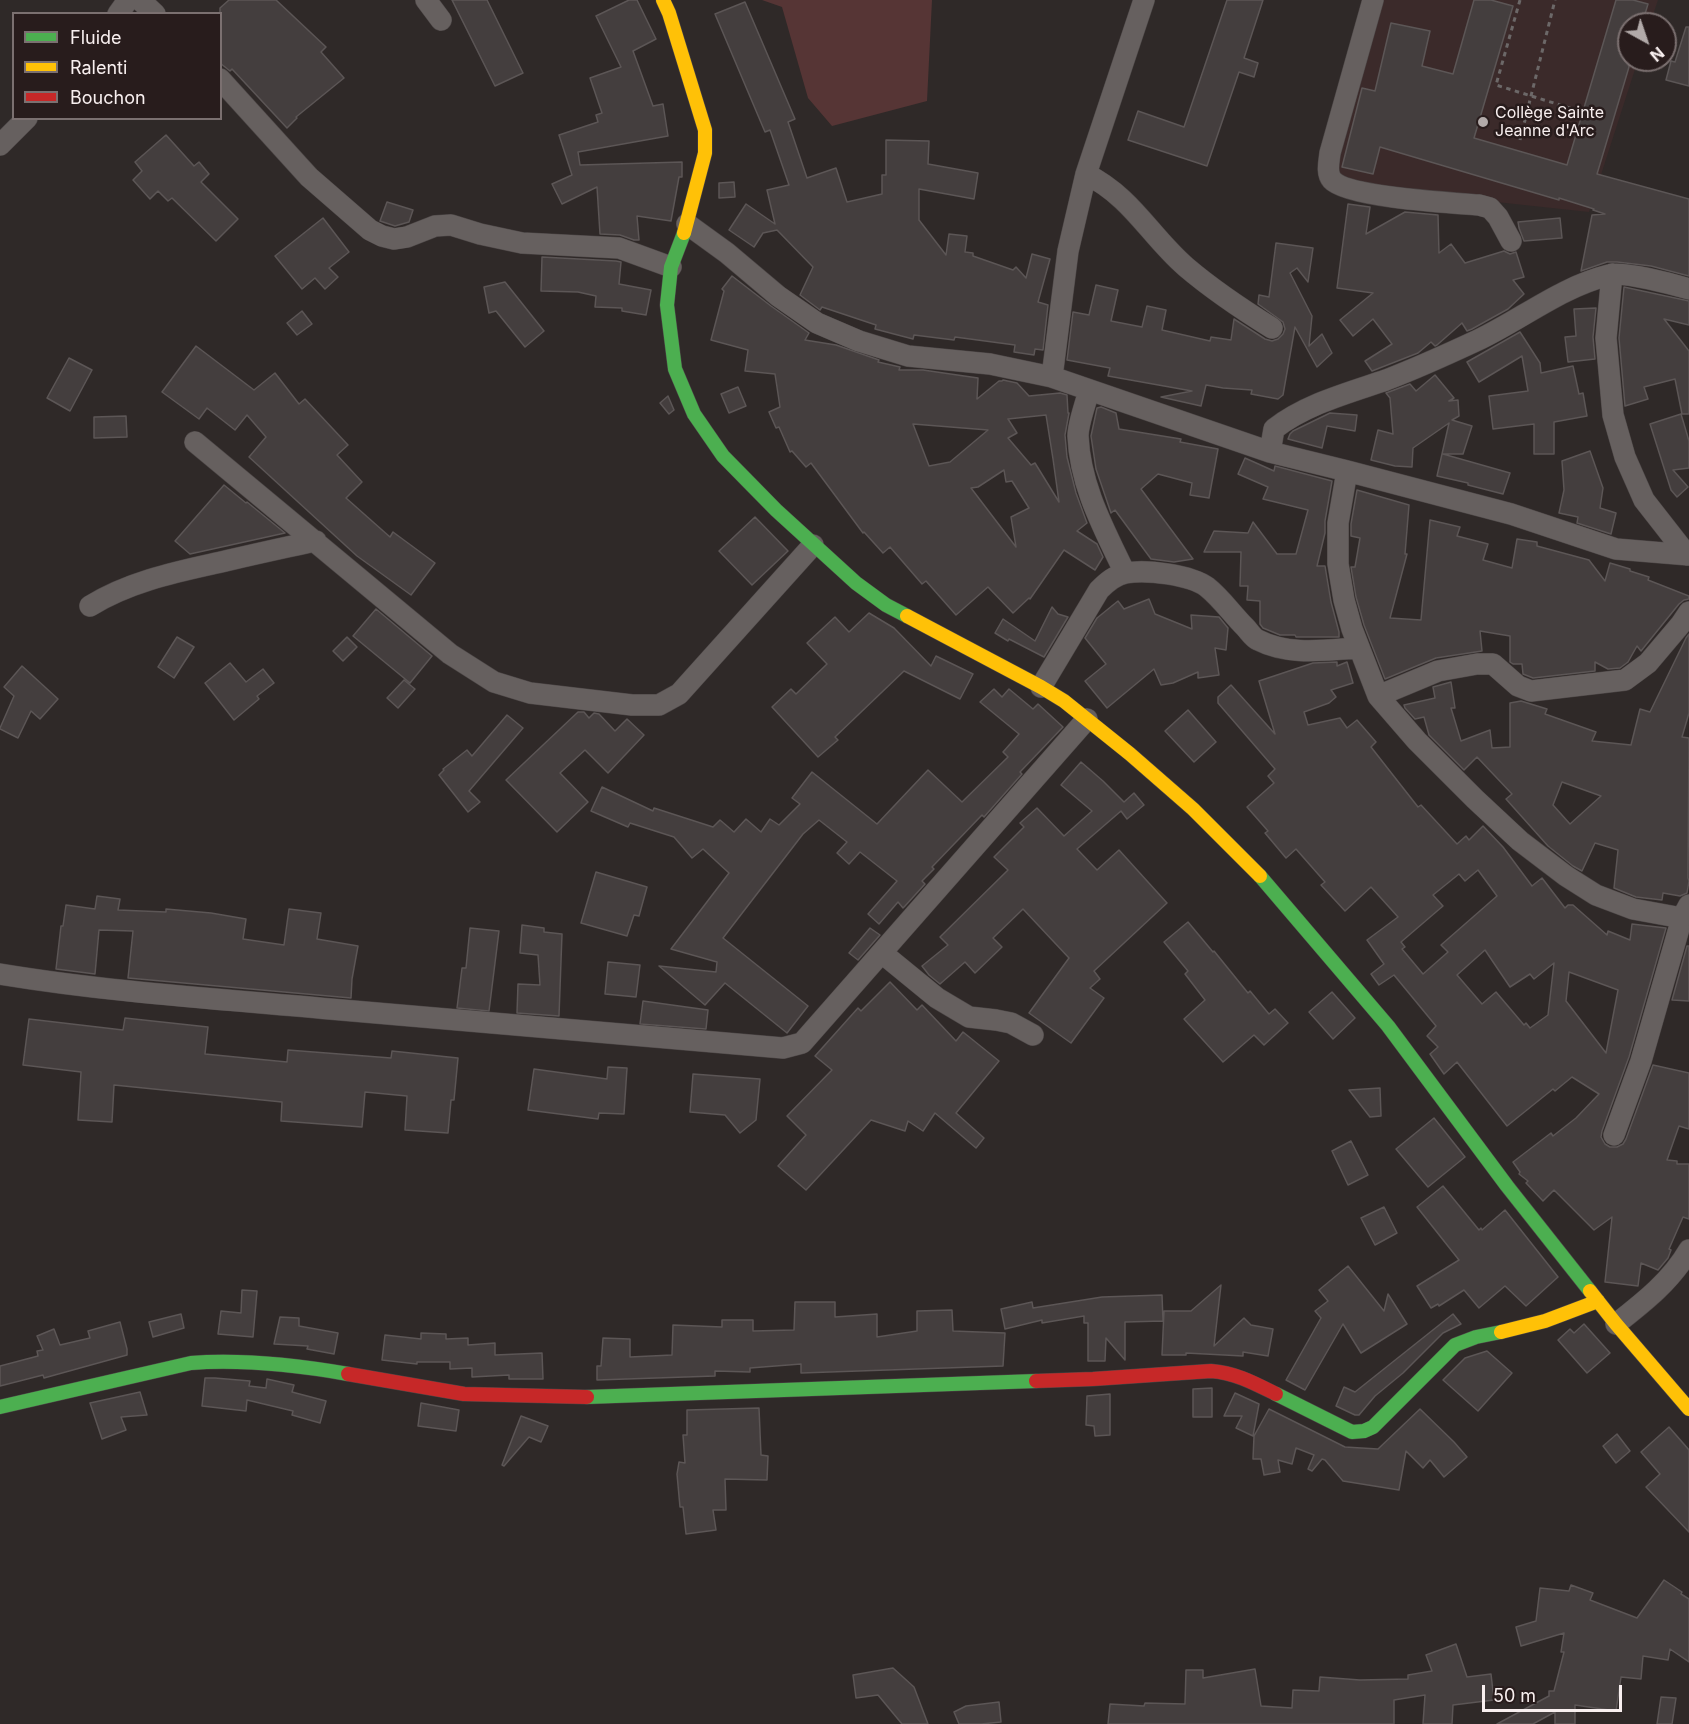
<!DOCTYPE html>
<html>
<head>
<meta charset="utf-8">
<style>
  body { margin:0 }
  #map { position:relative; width:1689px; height:1724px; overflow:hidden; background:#2f2928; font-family:Inter,sans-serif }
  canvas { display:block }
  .legend { position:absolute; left:12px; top:12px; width:210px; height:108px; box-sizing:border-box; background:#281c1c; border:2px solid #7b7070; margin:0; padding:8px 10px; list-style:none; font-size:18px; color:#f8efef }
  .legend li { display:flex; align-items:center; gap:12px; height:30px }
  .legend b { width:30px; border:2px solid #7b7070 }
  .north { position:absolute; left:1617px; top:12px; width:60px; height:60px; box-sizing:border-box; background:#281c1c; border:2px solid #7b7070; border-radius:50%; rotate:140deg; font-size:16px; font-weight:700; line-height:24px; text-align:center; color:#f8efef }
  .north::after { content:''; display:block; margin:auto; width:21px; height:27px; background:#b2aaa9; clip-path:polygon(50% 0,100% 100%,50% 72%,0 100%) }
  .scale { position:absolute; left:1482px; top:1685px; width:140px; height:27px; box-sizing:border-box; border:3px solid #f8efef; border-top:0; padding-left:8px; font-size:18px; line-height:21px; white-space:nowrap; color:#f8efef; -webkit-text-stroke:4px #281c1c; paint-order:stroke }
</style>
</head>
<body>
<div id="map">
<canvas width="1689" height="1724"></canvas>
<ul class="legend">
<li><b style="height:8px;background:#4caf50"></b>Fluide</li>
<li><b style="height:8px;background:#ffc107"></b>Ralenti</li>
<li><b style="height:8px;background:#c62828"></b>Bouchon</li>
</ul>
<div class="north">N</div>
<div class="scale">50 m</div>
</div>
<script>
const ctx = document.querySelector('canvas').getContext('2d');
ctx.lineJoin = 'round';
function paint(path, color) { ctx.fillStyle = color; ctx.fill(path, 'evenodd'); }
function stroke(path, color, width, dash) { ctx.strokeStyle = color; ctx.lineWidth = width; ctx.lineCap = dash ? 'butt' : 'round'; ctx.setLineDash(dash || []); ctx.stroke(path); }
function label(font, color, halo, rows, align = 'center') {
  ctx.font = font + ' Inter,sans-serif'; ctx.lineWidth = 5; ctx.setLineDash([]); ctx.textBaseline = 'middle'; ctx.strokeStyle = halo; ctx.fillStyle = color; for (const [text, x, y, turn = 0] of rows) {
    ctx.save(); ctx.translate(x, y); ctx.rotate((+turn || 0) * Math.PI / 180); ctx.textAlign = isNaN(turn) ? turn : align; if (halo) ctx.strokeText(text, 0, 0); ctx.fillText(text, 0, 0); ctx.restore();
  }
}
const built = new Path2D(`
  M1383,0H1658L1650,24H1629V60H1638L1589,212L1329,184Z`);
const green = new Path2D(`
  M762,0H932L927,101L832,126L808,98L782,7Z`);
const building = new Path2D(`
  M229,0H276L326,47L321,52L344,78L296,117L297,118L287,128L232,69L230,71L220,63V8Z
  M452,0H487L523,73L495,86Z
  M629,0H637L656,39L633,51L653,106L663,104L668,136L578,152L580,165L682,162V177H679L671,221L637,216L639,240H634L620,235L600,234L597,187L562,204L552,184L572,175L559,135L598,122L596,115L602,113L590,78L621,67L596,16Z
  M1227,0H1263L1244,58L1258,63L1254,77L1239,72L1207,166L1128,140L1138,111L1184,127Z
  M1474,0H1491L1513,6L1474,138L1567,165L1616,0H1633L1648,4L1642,24H1629V67L1597,174L1689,199V276L1651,266L1617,262H1607L1581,271L1592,215L1605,214L1593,210L1594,209L1559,198V200L1380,147L1373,174L1342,167L1362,88L1375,91L1391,23L1430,31L1422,66L1453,74Z
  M745,2L795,119L788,122L807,178L836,168L847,202L882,194V175H886V140L929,141L928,164L978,173L974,199L919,189V220L946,255L949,234L967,236L965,252L973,253V256L1013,270L1016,267L1026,278L1032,254L1050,259L1038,302L1048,305L1043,350L1035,349L1034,355L1014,352L1015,345L955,337L954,340L914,335L913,339L875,329L876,325L822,307L820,310L800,295L813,267L777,230L763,233L754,247L729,230L746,204L775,224L767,190L789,185L770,130L765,132L715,14Z
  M1686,27H1689V86L1666,80L1671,61L1675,62Z
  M166,135L194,166L199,162L209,174L201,182L238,219L216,241L172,198L168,201L158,191L150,199L133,180L142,171L135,162Z
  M734,182L735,197L719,198V183Z
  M387,202L413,210L409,222L395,226L380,221Z
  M1348,204L1370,207L1366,234L1405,212L1438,215L1439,253L1451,244L1465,263L1504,251L1510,254L1516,252L1524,277L1513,280L1524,294L1508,309L1472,329L1467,331L1462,323L1437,345L1435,346L1431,342L1418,353L1372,371L1365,361L1392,344L1373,319L1353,336L1340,320L1373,293L1337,288Z
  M323,218L349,252L329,268L338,277L325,289L315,278L302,289L275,256Z
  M1560,218L1562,238L1524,241L1519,228L1518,222Z
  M1276,243L1313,248L1308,282L1297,268L1290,273L1312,316L1309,346L1322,334L1332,353L1317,367L1295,327L1283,395L1278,399L1251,394L1252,390L1223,388L1206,385L1201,406L1161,397L1192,391L1108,376L1110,368L1067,360L1073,312L1089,315L1096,285L1118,290L1111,321L1142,327L1147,306L1166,310L1162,330L1210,341L1211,337L1231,340L1234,319L1265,339L1272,341L1278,339L1283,334L1285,329L1283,322L1258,304L1259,295L1269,297Z
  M542,257L616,261L621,262L619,284L651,290L646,315L622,311V308L595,307L596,296L578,292L541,291Z
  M732,276L771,306L809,333L805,340L836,345L879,360L878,362L900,367L899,370H923L978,378L977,399L999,381H1002L1003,380L1017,383L1029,396L1060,393L1067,395L1068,413H1069L1065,435L1067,457L1076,493L1087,523L1077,531L1097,544L1103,557L1095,570L1064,550L1030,599L1029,598L1013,613L988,587L956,615L926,581L922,584L890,547L883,553L864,532L863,533L811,463L806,467L792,451L790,452L779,427L776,428L769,412L780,407L775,374L745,371L748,350L711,340L724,291L722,289ZM1046,415L1053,459L1059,502L1035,463L1031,465L1008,438L1017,433L1008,419ZM913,424L988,430L950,462L929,466ZM1004,470L1006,482L1012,481L1029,508L1011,517L1016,547L971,488L978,487Z
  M505,282L544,331L525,347L496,311L489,313L484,287Z
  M1624,287L1689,301V325L1664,319L1689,351V414H1682L1675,379L1644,387L1648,399L1625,406L1619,338Z
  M1596,308L1593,337L1595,359L1568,362L1565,337L1576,336L1574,309Z
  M302,311L312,324L297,335L287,323Z
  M1520,332L1540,363L1541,373L1573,366L1579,394L1583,393L1587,416L1554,422V454H1534V424L1493,429L1489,396L1528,391L1522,356L1479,382L1467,362Z
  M196,346L254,390L275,373L299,404L305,399L348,445L337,455L362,482L346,498L390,537L393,532L435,563L411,595L357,556L249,457L266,437L247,415L235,430L207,408L199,419L162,392Z
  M69,358L92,370L70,411L47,398Z
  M1435,375L1454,398L1449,401L1458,400L1459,416L1452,420L1472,426L1463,454H1443L1510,473L1503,494L1468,485V483L1437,476L1449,423L1413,448L1412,467L1395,466L1371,460L1378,430L1393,434L1390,398L1386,393L1410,384L1416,391Z
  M738,387L746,406L729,413L721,394Z
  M668,396L674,410L669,414L660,403Z
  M1101,407L1116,413L1119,429L1181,439L1180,442L1218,449L1209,498L1190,495L1192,483L1158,474L1141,489L1193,559L1174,562L1151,559L1115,510L1111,513L1096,469L1091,436L1097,408Z
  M1330,413L1357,415L1355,431L1327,426L1322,448L1288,439L1290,434L1293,431Z
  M1681,414L1689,441V468L1673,470L1688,487L1677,497L1671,490L1650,424Z
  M126,416L127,437L94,438V417Z
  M1590,451L1603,488L1600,508L1616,513L1611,534L1577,523L1578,517L1559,513L1564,490L1562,461Z
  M1245,458L1274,471L1275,466L1332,481L1325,521V533L1317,566H1325L1331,602L1339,632V637H1296L1295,635H1280L1263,628L1260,624V601L1247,600L1248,586H1240L1241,552H1204L1214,531L1248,533L1253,522L1277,554H1296L1308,510L1263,499L1268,487L1238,474Z
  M224,485L246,503L247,502L285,533L190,554L175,541Z
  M1357,490L1409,505L1405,554H1407L1390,618L1421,620L1430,520L1460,527L1457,536L1488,544L1483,560L1512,568L1517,539L1537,542V546L1589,560L1605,581L1610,563L1630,569V571L1649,577L1648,580L1689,596V599L1684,600L1679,604L1641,651L1637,646L1628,662L1620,668L1608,669L1595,662V671L1533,678L1523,674L1522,664H1513L1510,662V636L1480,631L1482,651L1436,658L1385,679L1364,625L1356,597L1351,567H1355L1360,538L1351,536V524Z
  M755,517L788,551L752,585L719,551Z
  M1149,599L1155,614L1192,629L1191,615L1219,617L1228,628L1226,650L1215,648L1219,675L1198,678V672L1173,683L1161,685L1154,669L1107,708L1085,681L1106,664L1085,638L1097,618L1118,601L1124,609Z
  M1052,607L1058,614L1068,617L1044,657L1009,639L1008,641L995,633L1003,619L1035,641Z
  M376,609L432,656L410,683L353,636Z
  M869,613L894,628L931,666L936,656L973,674L960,699L904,671L835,737L838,740L818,757L772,707L791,689L796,694L827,664L807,643L835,617L849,632Z
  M1689,634V713L1682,737L1689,738L1688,878L1689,881L1687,893L1680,896L1663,893L1662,900L1636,897L1614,888L1618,850L1595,843L1582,871L1573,866L1548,846L1506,799L1512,794L1477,757L1464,770L1429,735L1424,717L1415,719L1405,708L1404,705L1435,698L1433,687L1451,682L1455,708H1451L1461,741L1490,730L1492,748L1510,747V703L1521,701L1547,709L1545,714L1596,732L1592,741L1631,745L1640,709L1650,712L1686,638ZM1562,782L1601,796L1570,824L1553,805Z
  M177,637L194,647L174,678L158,667Z
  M347,637L357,647L343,661L333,651Z
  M1337,662V666L1347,662L1353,683L1331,690L1336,697L1329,703L1304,712L1308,725L1340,718L1347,728L1357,720L1376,742L1371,747L1418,807L1421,805L1457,844L1466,836L1469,840L1483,826L1503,847L1532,886L1542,878L1565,908L1568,905H1573L1607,935L1608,931L1630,940L1632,924L1666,928L1629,1057L1602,1131L1601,1137L1605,1144L1610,1147H1617L1623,1144L1626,1139L1653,1065L1689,1073V1129L1679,1126L1667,1160L1677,1161V1164H1689V1219L1683,1217L1669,1249L1671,1250L1668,1258L1658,1270L1641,1263L1638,1286L1605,1282L1612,1217L1594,1230L1554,1190L1543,1201L1526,1183L1528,1181L1519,1174L1520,1172L1513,1162L1551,1133L1553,1136L1576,1118L1599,1094L1572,1077L1555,1091L1553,1089L1507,1126L1457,1062L1444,1074L1430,1054L1438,1047L1427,1036L1436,1026L1394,975L1379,985L1371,974L1384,964L1367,940L1398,917L1371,887L1345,911L1321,885L1325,882L1296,849L1286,858L1265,833L1268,831L1247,807L1274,783L1268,776L1275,769L1218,703V697L1231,685L1275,734L1259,681L1313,663ZM1478,870L1497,896L1441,945L1448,952L1423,974L1402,949L1405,947L1401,942L1443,906L1433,895L1459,874L1465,881ZM1485,950L1510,987L1530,974L1534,979L1554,963L1548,1015L1530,1028L1526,1023L1524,1025L1496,992L1482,1004L1457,975ZM1569,972L1618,990L1606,1053L1566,1001Z
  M230,663L246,682L263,669L274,683L257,696L259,699L234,720L205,683Z
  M22,666L58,699L40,719L31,711L18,738L0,729V728L14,696L4,687Z
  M404,680L415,689L398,708L387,698Z
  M994,689L1002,697L1009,689L1033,709L1038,704L1063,727L1020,772L1022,774L984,817L982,815L932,867L934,869L922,881L925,884L905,906L903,908L898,902L879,924L868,914L897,881L860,852L849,864L837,853L847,842L819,820L803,834L723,938L808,1006L787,1033L725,983L705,1005L659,966L716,972L717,962L671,949L729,873L703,849L692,858L674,837L630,823L628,827L591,811L602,787L653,811L654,808L713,827L720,820L734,832L746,819L761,832L770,819L779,825L800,804L792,798L812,772L877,824L928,770L962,802L1008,757L1003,752L1019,734L980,702Z
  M1188,710L1216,742L1194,762L1165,731Z
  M578,712H584L589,718L594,713L599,714L615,731L627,719L644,735L608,773L585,750L560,773L588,802L557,832L506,780Z
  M507,715L523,728L469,791L480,802L468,812L439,775L444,770L443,769L467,750L472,756Z
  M1081,762L1103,781L1124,802L1134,793L1144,805L1127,819L1121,811L1077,849L1097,870L1119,850L1167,903L1094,971L1100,979L1090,988L1104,998L1071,1043L1029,1013L1069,958L1023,909L993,938L1002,947L975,973L965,962L940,984L929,975L922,966L948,945L940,937L1008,870L994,857L1024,827L1020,823L1037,808L1064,836L1092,811L1061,785Z
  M596,872L647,887L639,916L634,915L627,936L581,923Z
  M97,896L120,899L118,910L166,912V909L211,913L246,919L243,939L284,945L289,909L321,913L317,939L358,946L352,979L351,998L128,978L133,931L99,930L95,974L56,969L61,926H63L66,905L95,909Z
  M1188,922L1213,952L1214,951L1248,993L1250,991L1269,1014L1275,1009L1288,1023L1264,1045L1254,1035L1223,1062L1184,1019L1205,1000L1185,974L1188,971L1164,942Z
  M522,925L544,928V932L562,934L559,1016L517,1013L518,984L540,985L538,955L520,953Z
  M470,928L499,931L489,1011L457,1008L462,968H466Z
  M870,928L880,935L858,960L849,953Z
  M1687,946H1689V1001L1672,1000Z
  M608,962L640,965L636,997L605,994Z
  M890,982L917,1010L922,1005L956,1041L963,1032L999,1061L956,1113L984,1138L976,1148L935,1113L923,1131L908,1121L905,1131L871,1120L806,1190L778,1166L806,1135L787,1116L832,1070L815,1056L858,1008L861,1011Z
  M1332,992L1355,1018L1333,1039L1309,1012Z
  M643,1001L708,1010L706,1029L640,1024Z
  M125,1018L208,1027L205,1054L287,1062L288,1050L391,1058L392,1051L458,1058L454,1100H451L448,1133L405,1130L407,1096L365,1092L362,1127L281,1121L282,1102L114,1085L112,1122L78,1120L81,1072L23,1065L29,1019L123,1030Z
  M608,1067L627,1068L624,1114L599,1113L598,1119L528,1110L534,1069L607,1079Z
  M693,1074L760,1079L756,1120L740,1133L725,1115L690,1112Z
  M1380,1088L1381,1116L1370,1117L1349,1090Z
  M1434,1118L1465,1157L1428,1187L1396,1149Z
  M1351,1141L1368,1175L1348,1185L1332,1151Z
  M1443,1186L1479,1230L1481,1228L1482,1230L1505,1210L1558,1277L1526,1306L1505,1286L1479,1308L1464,1290L1439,1306L1438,1304L1431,1308L1417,1286L1459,1260L1417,1207Z
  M1384,1207L1397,1233L1375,1245L1361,1218Z
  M1348,1266L1384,1311L1388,1294L1407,1324L1361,1353L1343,1324L1305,1390L1286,1380L1321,1318L1315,1311L1328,1301L1319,1290Z
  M1221,1285L1214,1346L1244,1318L1251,1325L1273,1329L1268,1356L1243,1352V1356L1186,1353V1355H1162L1164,1311H1191Z
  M242,1290L257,1291L253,1337L218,1334L221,1311L241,1313Z
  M1162,1295L1163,1321L1125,1322V1360L1106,1338L1105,1361H1088V1323H1084V1316L1042,1323V1320L1005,1329L1001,1309L1032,1302L1033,1308L1102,1297Z
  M795,1302H835V1317L877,1314V1337L917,1331V1311L952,1310L953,1331L1005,1333L1003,1366L801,1373V1364L750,1368V1372L715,1371V1376L597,1380V1366H601L603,1338L630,1339V1357L672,1355L673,1325L722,1327V1320H753V1331L794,1330Z
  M181,1314L184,1328L153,1337L149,1322Z
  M1453,1314L1461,1324L1443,1333L1403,1373L1375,1396L1359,1415H1355L1336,1406L1344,1387L1355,1392Z
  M280,1317L299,1318V1326L338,1333L334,1354L307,1349L308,1346L274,1344Z
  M120,1322L127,1349V1355L44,1378L43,1375L0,1386V1366L38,1356L37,1351L43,1350L37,1336L54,1329L60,1345L90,1338L88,1331Z
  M1584,1324L1610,1353L1587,1373L1558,1340L1570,1329L1574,1333Z
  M421,1333L446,1334V1339L468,1338V1345L495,1343V1355L542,1353L543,1379H509V1375L472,1377V1368L450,1369V1362H417V1364L382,1360L385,1335L421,1339Z
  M1487,1351L1512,1373L1478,1411L1443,1380L1465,1358Z
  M205,1378H215L250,1381L249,1386L266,1388L267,1379L294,1385L292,1392L326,1401L320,1423L292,1415L293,1411L247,1400L246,1411L202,1406Z
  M1212,1388V1417H1193V1389Z
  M140,1392L147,1415L121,1417L126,1430L102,1439L90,1403Z
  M1235,1393L1259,1404L1253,1436L1236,1428L1242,1416H1224Z
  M1110,1394V1435L1095,1436L1094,1426L1086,1425L1087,1396Z
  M421,1403L459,1410L456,1431L418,1426Z
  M759,1408L761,1455L768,1456L767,1480L725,1479L726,1510H713L716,1530L686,1534L683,1507H680L677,1474L679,1462L685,1463L683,1435H687V1410Z
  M1269,1409L1345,1447L1378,1449L1420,1409L1454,1442L1467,1457L1444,1477L1430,1460L1423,1468L1406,1451L1399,1490L1343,1481L1325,1460L1322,1459L1312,1471L1308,1469L1314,1455L1296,1448L1292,1464L1278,1460L1280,1472L1264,1475L1261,1459H1253L1254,1436Z
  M521,1416L548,1426L541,1442L529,1437L504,1466L502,1465Z
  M1669,1427L1689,1450V1532L1646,1487L1660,1474L1641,1452Z
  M1617,1434L1630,1451L1616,1463L1603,1446Z
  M1664,1580L1682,1592L1681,1594L1689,1599V1662L1670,1649L1668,1660L1643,1656L1641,1679L1621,1677L1616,1711L1575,1705V1724H1555V1712L1533,1724H1497L1549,1696V1691H1554L1564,1652H1561L1564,1633L1521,1646L1516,1627L1536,1621L1540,1588L1569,1591L1571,1585L1593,1593L1590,1600L1637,1618Z
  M1456,1644L1467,1677L1491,1674L1494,1700L1453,1705L1452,1724H1423L1425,1695L1394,1700V1724H1108L1110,1704L1144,1706L1145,1703L1185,1704L1186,1670H1203V1678L1255,1669L1261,1706L1292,1708L1293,1690L1319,1691L1320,1677L1360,1680L1408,1679V1675L1432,1671L1426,1655Z
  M893,1668L914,1687L928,1724H902L878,1695L856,1698L853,1675Z
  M1661,1697L1676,1698L1672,1724H1657Z
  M999,1702L1001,1722L981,1724H959L954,1712L966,1706Z`);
const path = new Path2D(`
  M1520,0L1496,85L1573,109
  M1520,140L1555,0`);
const street = new Path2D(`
  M140,0L155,14
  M426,0L441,20
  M1373,0L1330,153C1329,162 1326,173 1332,180C1347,197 1453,203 1479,205L1490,208L1498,217L1511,241
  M118,14L128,0
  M220,79L309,177L370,230L382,236L394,239L407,237L435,226L451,225L480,234L522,243L619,248L671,267
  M0,145L27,118
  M1086,174C1132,197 1150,236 1186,267C1213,290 1243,310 1272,328
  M687,224L727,253L778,296L817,323L859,341L908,356L990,364L1052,377L1270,452L1347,471L1511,514L1616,549L1689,555
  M1612,274L1606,338L1613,415L1625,457L1644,500L1687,555
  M1052,377L1068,251L1086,174L1144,0
  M1089,390C1086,403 1078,423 1078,436C1080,486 1104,529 1125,573
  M195,442L450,654L494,682L530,693L632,705H659L679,694L813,545
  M1270,452L1274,429C1306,404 1348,393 1386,380C1417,368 1448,354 1478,340C1522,319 1561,287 1609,275C1624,271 1672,284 1689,289
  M1347,471L1338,523V564L1344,600L1352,629L1378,696L1417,741L1475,799L1520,841L1566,876L1596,895L1633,909L1682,918
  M90,606C127,583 171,573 212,564C247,556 281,548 316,541
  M1041,687L1099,590C1107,582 1115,575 1126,573C1146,569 1191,575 1207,587C1221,598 1232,614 1245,627C1249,631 1253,638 1258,640C1289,656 1325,650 1358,648
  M1378,696L1438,671L1477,664H1493L1518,686L1531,691L1625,680L1648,663L1681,624L1689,612
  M882,953L937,998L969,1017L996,1020L1011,1023L1033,1035
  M0,974C109,992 220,999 330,1009C481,1023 632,1036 783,1048L802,1043L1087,719
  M1614,1135L1641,1061L1682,918L1689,905
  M1616,1324C1644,1302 1671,1281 1689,1250`);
const fast = new Path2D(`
  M684,233L671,267L667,305L675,369L694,414L723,456L776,510L856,583L886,605L907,616
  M1260,876L1388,1026L1507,1186L1590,1291
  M1276,1394L1352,1432L1364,1431L1373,1427L1455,1345L1476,1337L1501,1332
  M587,1397L1036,1381
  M0,1407L191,1363C244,1359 296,1365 348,1374`);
const slow = new Path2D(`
  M663,0L669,13L705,130V153L684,233
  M907,616L1041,687L1064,701L1130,754L1193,809L1260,876
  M1590,1291L1616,1324L1689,1409
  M1501,1332L1545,1321L1598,1301`);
const jam = new Path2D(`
  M348,1374L464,1394L587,1397
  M1036,1381L1093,1379L1211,1371C1236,1373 1254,1383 1276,1394`);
const markers = [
  [1483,122,6,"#b2aaa9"]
];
const poiNames = [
  ["Collège Sainte",1495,113],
  ["Jeanne d'Arc",1495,131]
];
paint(built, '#3b2a2a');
paint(green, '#563535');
paint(building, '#443e3e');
stroke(building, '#5c5656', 1.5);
stroke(street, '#4c4646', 22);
stroke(fast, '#4c4646', 15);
stroke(slow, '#4c4646', 15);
stroke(jam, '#4c4646', 15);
stroke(path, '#6c6868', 3, [4.5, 4.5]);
stroke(street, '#66605f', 21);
stroke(fast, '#4caf50', 14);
stroke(slow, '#ffc107', 14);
stroke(jam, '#c62828', 14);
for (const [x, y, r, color] of markers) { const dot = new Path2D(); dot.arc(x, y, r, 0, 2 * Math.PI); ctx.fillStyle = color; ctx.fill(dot); stroke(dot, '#281c1c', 2); }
label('16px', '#f8efef', '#281c1c', poiNames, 'left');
</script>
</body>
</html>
